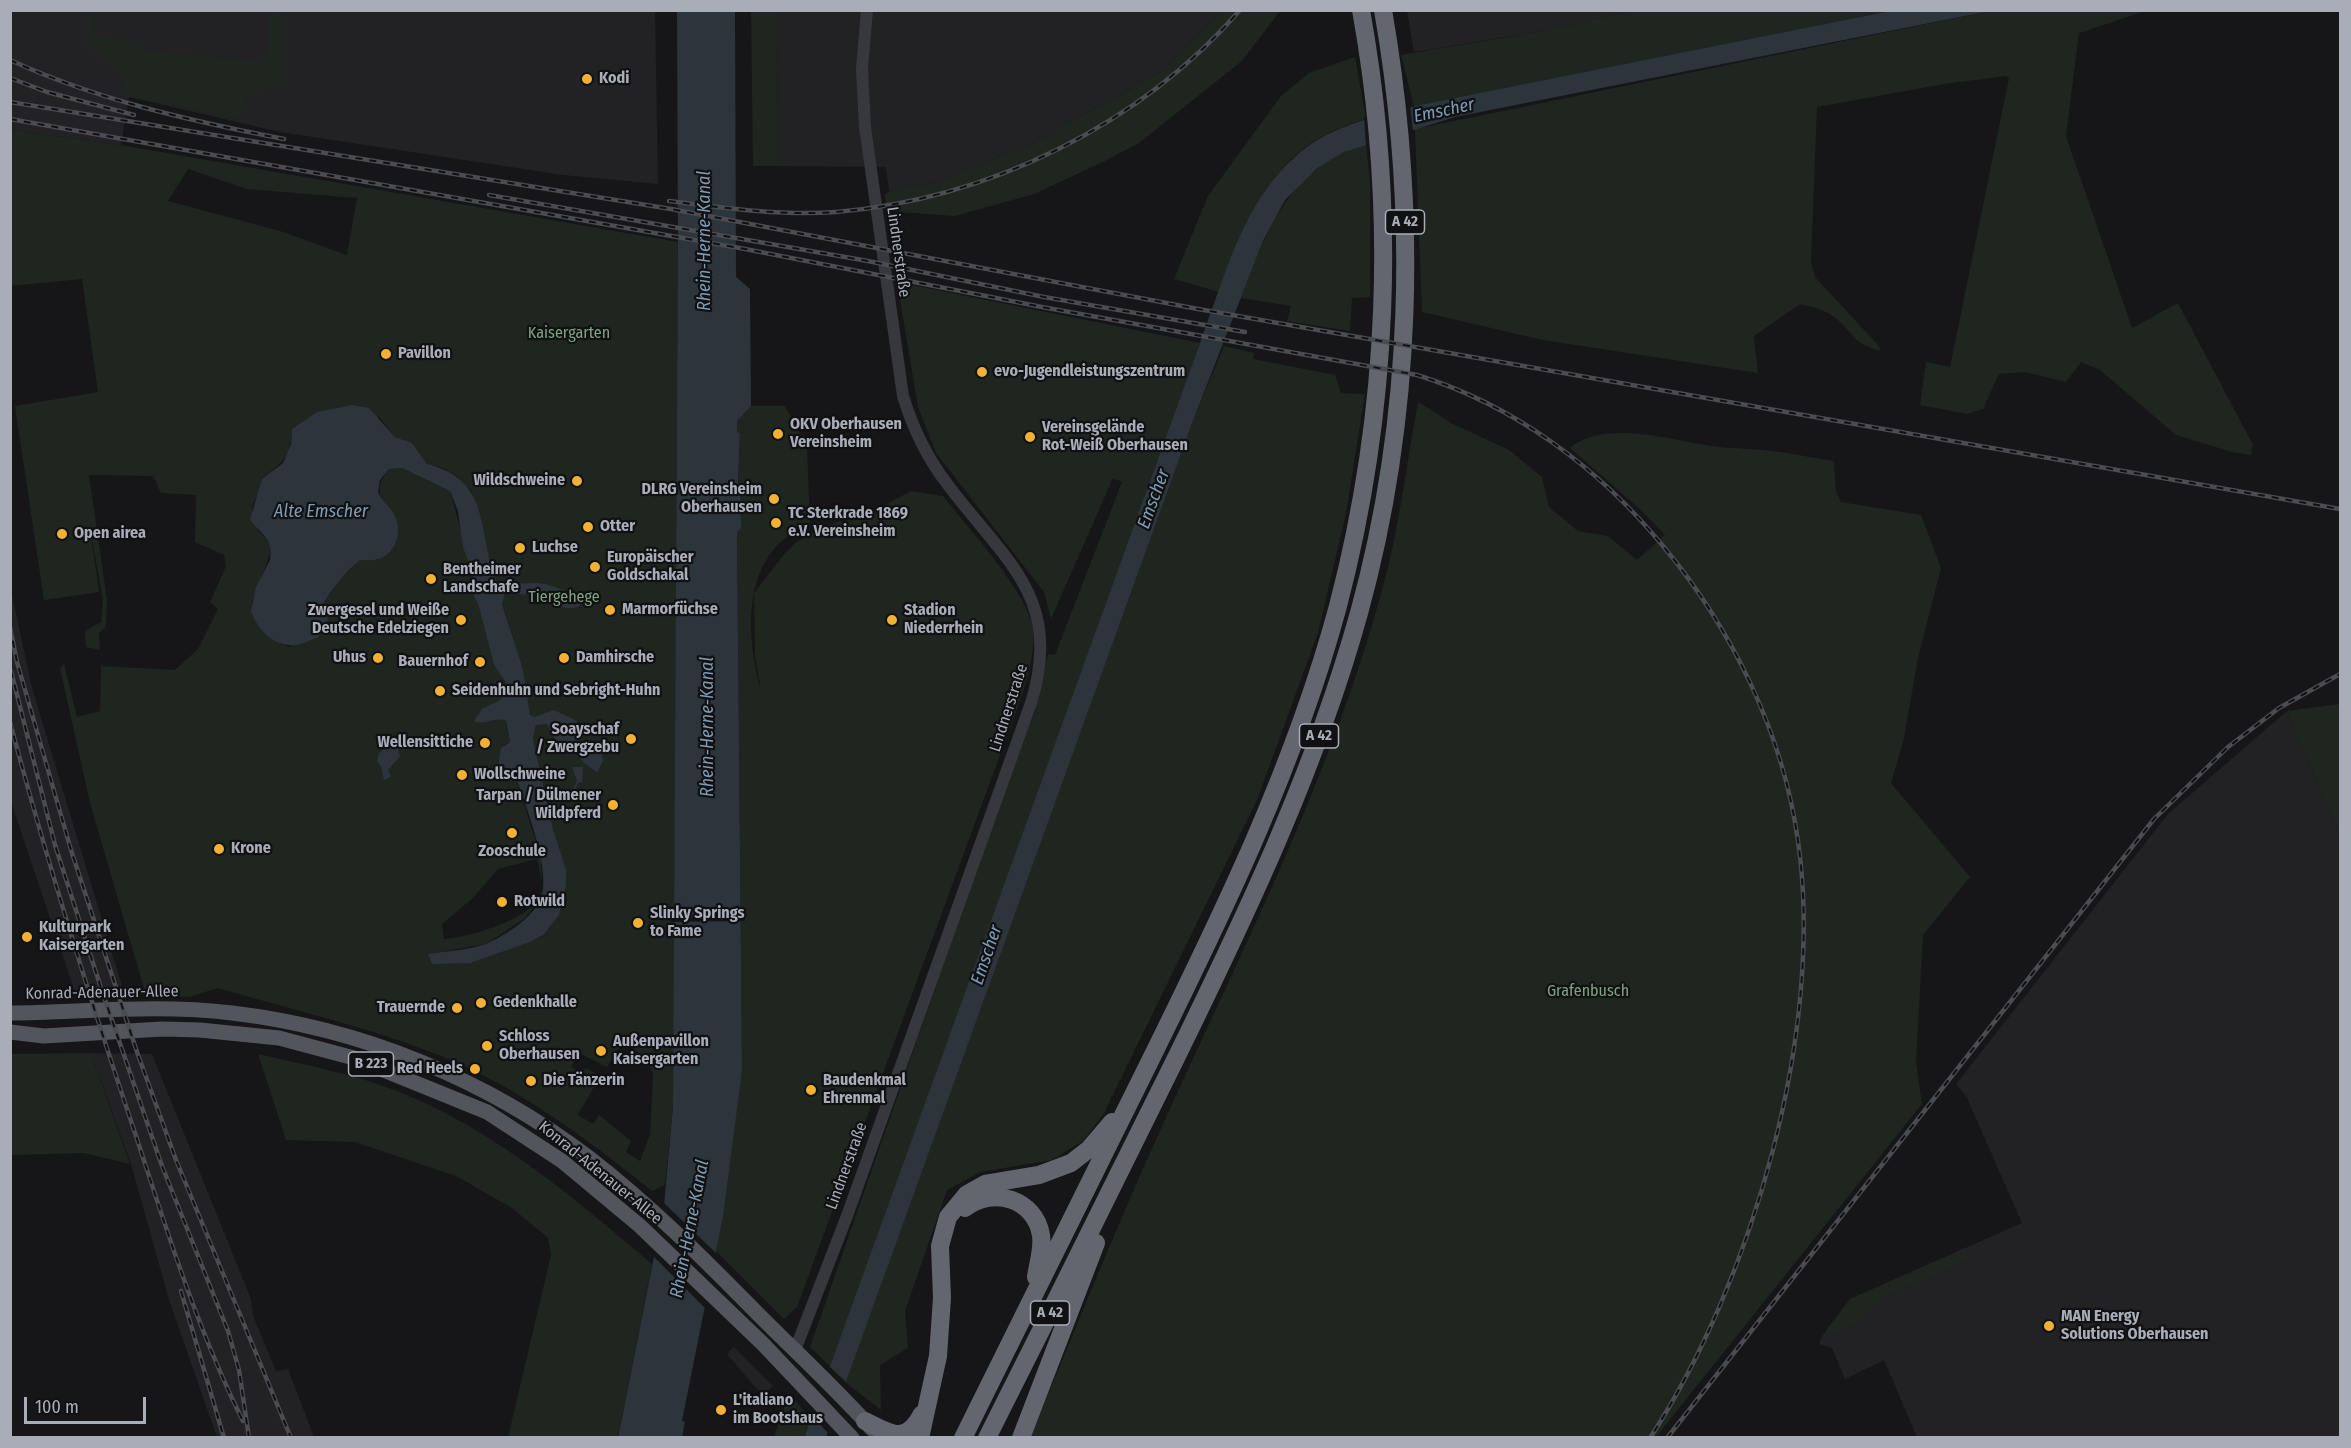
<!DOCTYPE html>
<html>
<head>
<meta charset="utf-8">
<style>
  body { margin:0 }
  #map { position:relative; width:2351px; height:1448px; overflow:hidden; background:#161618; font-family:"Fira Sans Condensed",sans-serif }
  canvas { display:block }
  .frame { position:absolute; inset:0; border:12px solid #a8adb8; pointer-events:none }
  .scale { position:absolute; left:24px; top:1397px; width:122px; height:27px; box-sizing:border-box; border:3px solid #a8adb8; border-top:0; padding-left:8px; font-size:18px; line-height:21px; white-space:nowrap; color:#a8adb8; -webkit-text-stroke:4px #111113; paint-order:stroke }
</style>
</head>
<body>
<div id="map">
<canvas width="2351" height="1448"></canvas>
<div class="frame"></div>
<div class="scale">100 m</div>
</div>
<script>
const ctx = document.querySelector('canvas').getContext('2d');
ctx.lineJoin = 'round';
function paint(path, color) { ctx.fillStyle = color; ctx.fill(path, 'evenodd'); }
function stroke(path, color, width, dash) { ctx.strokeStyle = color; ctx.lineWidth = width; ctx.lineCap = dash ? 'butt' : 'round'; ctx.setLineDash(dash || []); ctx.stroke(path); }
function label(font, color, halo, rows, align = 'center') {
  ctx.font = font + ' "Fira Sans Condensed",sans-serif'; ctx.lineWidth = 4.5; ctx.setLineDash([]); ctx.textBaseline = 'middle'; ctx.strokeStyle = halo; ctx.fillStyle = color; for (const [text, x, y, turn = 0] of rows) {
    ctx.save(); ctx.translate(x, y); ctx.rotate((+turn || 0) * Math.PI / 180); ctx.textAlign = isNaN(turn) ? turn : align; if (halo) ctx.strokeText(text, 0, 0); ctx.fillText(text, 0, 0); ctx.restore();
  }
}
const built = new Path2D(`
  M10,11H655L658,184L563,175L280,132L129,97L121,145L11,130Z
  M777,11H1222L1163,71L1029,145L936,182L889,191L886,167L778,166Z
  M1407,11H1633L1531,33L1414,52Z
  M11,590L32,688L122,986L75,992L11,802Z
  M2287,711L2340,836V1437H1917L1884,1360L1845,1379L1832,1348L1819,1344L1822,1336L1850,1299L2022,1223L1967,1098L1956,1084L2168,814Z
  M91,1053L152,1054L251,1299L253,1316L276,1371L288,1369L314,1437H217L169,1300L131,1164Z
  M734,1347L773,1386L763,1396L727,1354Z`);
const green = new Path2D(`
  M87,11H93L94,37L128,40L149,51L264,62L268,53L269,11H282V86L249,91L239,119L124,94L120,72L87,46Z
  M751,11H777L778,166H753Z
  M1222,11H1280L1242,61L1139,143L1105,161L1034,194L955,216L887,211L885,195L889,191L936,182L1029,145L1163,71Z
  M1633,11H1890L1414,107L1401,55L1531,33Z
  M1990,11H2145L2079,33L2066,136L2132,328L2178,303L2253,445L2251,455L2232,452L2176,435L2100,370L2081,362L2066,382L2025,372L1999,374L1983,409L1967,414L1920,405L1926,362L1950,367L2009,78L2006,76L1944,84L1817,107L1811,262L1815,277L1879,346L1881,351C1853,343 1858,339 1839,321C1829,311 1814,307 1800,304L1754,336L1758,373L1543,340L1422,312L1415,129Z
  M1355,57L1366,119C1274,144 1249,212 1219,292L1174,279L1208,196L1281,96L1309,73Z
  M11,130L121,145L678,242L674,1038L673,1106L665,1185L652,1191C587,1139 518,1087 441,1056C370,1027 292,1010 218,988L189,997L147,995L145,992L90,803L60,668L64,664L77,717L100,711L101,666L175,670L198,649L218,609L210,602L226,566L224,555L195,542L196,495L161,493L153,476L89,475L107,600L106,627L99,633L100,650L86,647L85,631L101,622L103,601L90,527L99,592L44,600L15,406L98,392L82,279L11,286ZM188,169L247,189L357,198L347,255L280,231L168,201ZM317,412L379,417L395,437L412,443L427,464L443,468L457,476L472,492L491,568L523,669L530,715L536,725L533,739L553,829L566,869L530,942L491,954L432,964L429,954L486,944L525,918L542,896L541,858L513,769H502L504,745L510,742L506,725V683L494,665L478,604L474,597L473,574L450,491L402,468L389,469C376,486 376,496 392,511L378,560H360L342,577L323,604L325,617L290,647L276,642L252,603L271,551L268,540L258,531L252,507L260,490L262,479C284,460 289,460 292,429ZM537,859C539,870 545,885 540,896C531,919 467,938 444,939L442,924L473,898L498,869ZM623,1042L643,1056L639,1062L651,1068L653,1074L650,1134L640,1161L626,1152L631,1141L599,1115L593,1124L578,1115L600,1076L586,1068L582,1073L571,1067L579,1053L607,1067Z
  M1366,143L1370,183V297L1352,298L1350,331L1287,321L1291,306L1241,298C1267,230 1289,167 1366,143Z
  M897,282L1200,343L831,1367L810,1347L996,814L1035,711L1048,654L1055,655L1122,482L1113,478L1051,619L1044,592L936,453L918,407Z
  M1224,346L1254,353L1253,359L1335,375L1341,393L1365,394L1346,513L1318,633L1257,800L1103,1115L1083,1141L1052,1160L981,1172L947,1190L905,1311L908,1348L880,1365L881,1410L845,1382L1194,418Z
  M1418,402L1453,424L1509,450L1542,477L1549,507L1578,531L1608,536L1637,560L1665,535L1640,509L1570,448C1603,419 1672,440 1711,446C1731,449 1751,448 1771,451C1792,453 1813,458 1834,461L1836,492L1841,502L1921,515L1941,568L1918,658L1904,738L1891,783L1970,877L1923,935L1916,1062L1922,1104L1656,1437L1030,1438C1074,1333 1116,1227 1163,1124C1242,950 1330,779 1381,594C1399,531 1406,466 1418,402Z
  M751,406H785L807,447L810,525C741,549 745,633 761,690L755,657L754,593L782,557L795,543L824,526L868,514L911,491L943,496C966,526 1029,593 1033,629C1035,656 1027,681 1018,706L797,1307L784,1319L716,1251L742,1071L737,532L740,433L737,432V421Z
  M2340,704V836L2287,711Z
  M91,1053L130,1164L84,1153L11,1155V1054Z
  M258,1054C306,1065 354,1074 400,1092C496,1131 574,1198 652,1264L618,1437H508L551,1255L548,1238L512,1208L456,1176L355,1142L286,1140Z
  M1965,1248L1969,1259L1877,1300V1303L1853,1325L1830,1334L1828,1328L1850,1299Z
  M789,1393L811,1419L804,1437H774Z`);
const water = new Path2D(`
  M677,11H735L736,277L750,289L751,406L737,421V432L740,433L738,483L740,484L741,528L737,532L742,1071L723,1216L682,1421L685,1422L682,1437L618,1438L664,1206L673,1106L678,242Z
  M1890,11H1990L1455,117L1344,152L1317,168L1285,200L1263,241L1194,418L826,1437L804,1438L1200,343C1229,266 1249,175 1328,134C1357,120 1389,113 1420,105Z
  M352,405L369,408L395,437L412,443L427,464C493,480 476,532 497,582C513,587 527,581 545,584C557,587 569,593 582,596L584,602C568,618 554,599 539,596C529,594 515,594 505,593L502,604L523,669L530,715L535,717L554,710L577,721L581,747L594,754L597,746H600L603,761L597,772L584,763L576,751L560,748L547,724L536,725L533,739L553,829L566,869V885L559,915L544,934L530,942L470,963L432,964L428,954C445,951 473,950 488,943C506,935 536,916 542,895C550,864 523,799 513,769L498,767L501,748L510,742L506,721C495,716 485,726 474,721L482,709L499,701L505,693L506,683L494,665L478,604L474,597L473,574L463,547L458,511L450,491L402,468L389,469L380,480L378,492C382,501 387,504 392,511C404,527 398,552 379,559C374,561 366,560 360,560C345,572 333,588 323,604L328,619C325,624 323,632 319,636C316,639 310,640 306,642C281,653 259,634 251,611L256,587L270,560L271,551L268,540L250,520L262,479L283,463L291,444L292,429L317,412Z
  M390,744H397L400,756L388,770L391,777L384,780L381,766L377,761L379,753Z
  M572,767H583L582,782L578,783Z`);
const pier = new Path2D(`
  M1410,104L1413,132L1366,146L1364,117Z
  M745,917V921L671,922V918Z
  M662,1201L718,1255L707,1310L651,1254Z
  M828,1365L848,1384L830,1435L810,1414Z`);
const stream = new Path2D(`
  M560,792L573,791L578,781`);
const tertiary = new Path2D(`
  M795,1350L847,1216L1031,703C1064,598 1005,561 948,485C927,458 913,429 903,396L865,127L862,69L867,10`);
const primary = new Path2D(`
  M10,1013C85,1012 158,1004 232,1013C360,1028 486,1079 588,1157C649,1204 704,1259 758,1314C796,1352 836,1389 872,1429
  M10,1032L44,1036L162,1029L200,1030L279,1038L354,1058L487,1112L562,1161L640,1226L763,1344L852,1438`);
const motorway = new Path2D(`
  M965,1208C993,1186 1035,1199 1041,1235C1043,1249 1038,1263 1036,1277
  M865,1421C891,1434 906,1445 922,1414
  M920,1438L938,1356L942,1298L940,1246L948,1217L967,1194L985,1184L1039,1175L1071,1163L1089,1149L1112,1122
  M963,1438C1025,1312 1087,1187 1149,1063C1222,915 1295,766 1338,606C1389,411 1397,209 1361,10
  M987,1438C1051,1311 1114,1184 1177,1056C1247,913 1316,768 1359,613C1413,417 1418,211 1383,10
  M1021,1438L1096,1243`);
const rail = new Path2D(`
  M10,60C97,100 191,121 284,139
  M10,78L47,92L134,115
  M10,102L671,209L1198,309L2340,509
  M10,119L745,249L1042,307L1417,375C1514,405 1599,468 1663,546C1732,629 1783,733 1798,841C1825,1029 1753,1280 1650,1438
  M489,195L868,261L1044,297L1245,332
  M669,201C724,208 781,216 836,212C989,199 1140,125 1240,10
  M10,627L17,662L71,850L137,1052L176,1160L291,1438
  M11,671L55,845L101,988L162,1166L228,1331L239,1370L249,1438
  M10,722C47,862 90,999 136,1136C167,1231 198,1331 243,1421
  M181,1291L224,1438
  M1667,1438L2154,819L2228,747L2279,708L2340,674`);
const markers = [
  [587,79,6,"#f2b134"],
  [386,354,6,"#f2b134"],
  [982,372,6,"#f2b134"],
  [778,434,6,"#f2b134"],
  [1030,437,6,"#f2b134"],
  [577,481,6,"#f2b134"],
  [774,499,6,"#f2b134"],
  [776,523,6,"#f2b134"],
  [588,527,6,"#f2b134"],
  [62,534,6,"#f2b134"],
  [520,548,6,"#f2b134"],
  [595,567,6,"#f2b134"],
  [431,579,6,"#f2b134"],
  [610,610,6,"#f2b134"],
  [461,620,6,"#f2b134"],
  [892,620,6,"#f2b134"],
  [378,658,6,"#f2b134"],
  [564,658,6,"#f2b134"],
  [480,662,6,"#f2b134"],
  [440,691,6,"#f2b134"],
  [631,739,6,"#f2b134"],
  [485,743,6,"#f2b134"],
  [462,775,6,"#f2b134"],
  [613,805,6,"#f2b134"],
  [512,833,6,"#f2b134"],
  [219,849,6,"#f2b134"],
  [502,902,6,"#f2b134"],
  [638,923,6,"#f2b134"],
  [27,937,6,"#f2b134"],
  [481,1003,6,"#f2b134"],
  [457,1008,6,"#f2b134"],
  [487,1046,6,"#f2b134"],
  [601,1051,6,"#f2b134"],
  [475,1069,6,"#f2b134"],
  [531,1081,6,"#f2b134"],
  [811,1090,6,"#f2b134"],
  [2049,1326,6,"#f2b134"],
  [721,1410,6,"#f2b134"]
];
const shields = [
  [1405,222,39],
  [1319,736,39],
  [371,1064,45],
  [1050,1313,39]
];
const shieldNames = [
  ["A 42",1405,222],
  ["A 42",1319,736],
  ["B 223",371,1064],
  ["A 42",1050,1313]
];
const poiNames = [
  ["Kodi",599,79],
  ["Pavillon",398,354],
  ["evo-Jugendleistungszentrum",994,372],
  ["OKV Oberhausen",790,425],
  ["Vereinsheim",790,443],
  ["Vereinsgelände",1042,428],
  ["Rot-Weiß Oberhausen",1042,446],
  ["Wildschweine",565,481,"right"],
  ["DLRG Vereinsheim",762,490,"right"],
  ["Oberhausen",762,508,"right"],
  ["TC Sterkrade 1869",788,514],
  ["e.V. Vereinsheim",788,532],
  ["Otter",600,527],
  ["Open airea",74,534],
  ["Luchse",532,548],
  ["Europäischer",607,558],
  ["Goldschakal",607,576],
  ["Bentheimer",443,570],
  ["Landschafe",443,588],
  ["Marmorfüchse",622,610],
  ["Zwergesel und Weiße",449,611,"right"],
  ["Deutsche Edelziegen",449,629,"right"],
  ["Stadion",904,611],
  ["Niederrhein",904,629],
  ["Uhus",366,658,"right"],
  ["Damhirsche",576,658],
  ["Bauernhof",468,662,"right"],
  ["Seidenhuhn und Sebright-Huhn",452,691],
  ["Soayschaf",619,730,"right"],
  ["/ Zwergzebu",619,748,"right"],
  ["Wellensittiche",473,743,"right"],
  ["Wollschweine",474,775],
  ["Tarpan / Dülmener",601,796,"right"],
  ["Wildpferd",601,814,"right"],
  ["Krone",231,849],
  ["Zooschule",512,852,"center"],
  ["Rotwild",514,902],
  ["Slinky Springs",650,914],
  ["to Fame",650,932],
  ["Kulturpark",39,928],
  ["Kaisergarten",39,946],
  ["Gedenkhalle",493,1003],
  ["Trauernde",445,1008,"right"],
  ["Schloss",499,1037],
  ["Oberhausen",499,1055],
  ["Außenpavillon",613,1042],
  ["Kaisergarten",613,1060],
  ["Red Heels",463,1069,"right"],
  ["Die Tänzerin",543,1081],
  ["Baudenkmal",823,1081],
  ["Ehrenmal",823,1099],
  ["MAN Energy",2061,1317],
  ["Solutions Oberhausen",2061,1335],
  ["L'italiano",733,1401],
  ["im Bootshaus",733,1419]
];
const streetNames = [
  ["Lindnerstraße",898,252,82],
  ["Lindnerstraße",1009,708,-72],
  ["Konrad-Adenauer-Allee",102,993,-1],
  ["Lindnerstraße",847,1166,-70],
  ["Konrad-Adenauer-Allee",600,1173,39]
];
const parkNames = [
  ["Kaisergarten",569,334],
  ["Tiergehege",564,598],
  ["Grafenbusch",1588,992]
];
const waterNames = [
  ["Emscher",1444,111,-12],
  ["Rhein-Herne-Kanal",705,241,-90],
  ["Emscher",1154,499,-70],
  ["Alte Emscher",321,512],
  ["Rhein-Herne-Kanal",708,727,-90],
  ["Emscher",987,955,-71],
  ["Rhein-Herne-Kanal",690,1229,-79]
];
paint(built, '#222225');
paint(green, '#1e261f');
paint(water, '#2c353c');
paint(pier, '#161618');
stroke(stream, '#2c353c', 2);
stroke(tertiary, '#37383d', 12);
stroke(primary, '#53555c', 15);
stroke(motorway, '#63666e', 18);
stroke(rail, '#4a4c52', 4.5);
stroke(rail, '#111113', 2, [7]);
for (const [x, y, r, color] of markers) { const dot = new Path2D(); dot.arc(x, y, r, 0, 2 * Math.PI); ctx.fillStyle = color; ctx.fill(dot); stroke(dot, '#111113', 2); }
for (const [x, y, w] of shields) { const box = new Path2D(); box.roundRect(x - w / 2, y - 12, w, 24, 4.5); ctx.fillStyle = '#111113'; ctx.fill(box); stroke(box, '#a8adb8', 1.5); }
label('bold 15px', '#a8adb8', null, shieldNames);
label('bold 16px', '#a8adb8', '#111113', poiNames, 'left');
label('16px', '#a8adb8', '#111113', streetNames);
label('16px', '#7fa381', '#111113', parkNames);
label('italic 18px', '#7f9bb3', '#111113', waterNames);
</script>
</body>
</html>
